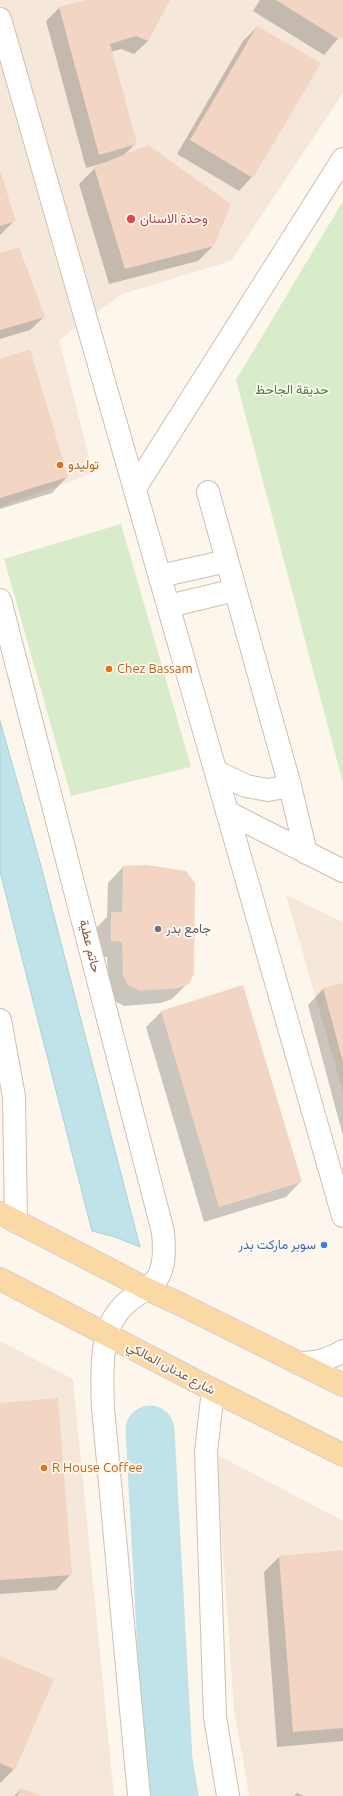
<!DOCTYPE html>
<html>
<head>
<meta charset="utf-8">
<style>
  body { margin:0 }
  canvas { display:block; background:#fdf6ec }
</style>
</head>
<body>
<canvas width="343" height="1796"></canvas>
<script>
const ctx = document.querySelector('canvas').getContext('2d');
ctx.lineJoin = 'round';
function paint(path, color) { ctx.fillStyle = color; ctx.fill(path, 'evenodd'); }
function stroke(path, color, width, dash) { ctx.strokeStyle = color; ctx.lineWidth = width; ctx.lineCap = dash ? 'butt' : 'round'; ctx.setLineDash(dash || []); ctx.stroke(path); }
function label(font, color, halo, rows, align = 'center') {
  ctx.font = font + ' Ubuntu,Vazirmatn,sans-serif'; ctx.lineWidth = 3.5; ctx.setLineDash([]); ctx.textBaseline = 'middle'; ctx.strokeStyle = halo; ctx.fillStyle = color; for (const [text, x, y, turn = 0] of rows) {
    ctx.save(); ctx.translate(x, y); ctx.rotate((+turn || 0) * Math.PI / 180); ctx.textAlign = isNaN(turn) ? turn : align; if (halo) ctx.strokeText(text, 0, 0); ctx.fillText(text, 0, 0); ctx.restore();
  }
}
const residential = new Path2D(`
  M0,0H343V93L231,261L122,294L59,340L93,473L0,507Z
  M286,895L343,922V1092Z
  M0,1341L73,1379L114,1796H0Z
  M216,1454L343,1521V1796H249L234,1709Z`);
const green = new Path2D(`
  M343,201V783L236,380Z
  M121,524L191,767L71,796L4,559Z`);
const water = new Path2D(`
  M0,721L41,866L140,1247L115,1237L92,1231L0,872Z`);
const shadow = new Path2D(`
  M90,0H169L148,41L134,54L121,49L111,52L136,143L122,157L213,246L198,261L109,284L79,184L95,168L108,163L107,162L86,168L46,21L60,7Z
  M260,0H343V33L324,55L253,11Z
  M257,27L252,177L239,191L177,154L243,41Z
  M0,173L15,220L0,235Z
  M0,254L44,317L30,330L0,339Z
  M0,360L67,477L52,493L0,509Z
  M123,867L188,983L172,999L161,1003L124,1006L113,1000L108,991L107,957L96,956V928L107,917L108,883Z
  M343,984V1136L308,1005L323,989Z
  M161,1012L301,1181L286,1197L204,1222L146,1027Z
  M0,1404L71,1574L56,1590L0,1594Z
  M343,1551V1741L277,1747L264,1572L279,1557Z
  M0,1657L14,1769L0,1783Z
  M21,1789L38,1796H14Z
  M297,1793L304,1796H294Z`);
const river = new Path2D(`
  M150,1430L168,1760L174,1796`);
const building = new Path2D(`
  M86,0H170L148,41L136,36L110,44L137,144L99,155L59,7Z
  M276,0H343V35L340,40Z
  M257,26L321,63L253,178L190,140Z
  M148,145L231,204L214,246L125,269L94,167Z
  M0,171L16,221L0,226Z
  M19,247L45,317L0,330V253Z
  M30,349L68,477L0,498V359Z
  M147,865L186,871L195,883L194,974L189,984L178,988L140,991L128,985L123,975L122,942L111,941V912H122L123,866Z
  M343,983V1062L323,988Z
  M243,985L302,1182L219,1207L161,1011Z
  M58,1398L72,1575L0,1580V1403Z
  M343,1550V1728L293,1732L279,1556Z
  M0,1656L54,1679L15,1770L0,1763Z
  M21,1788L41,1796H17Z`);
const minor = new Path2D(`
  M0,19L343,1216
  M135,488L343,159
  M208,492L290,786L268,790L246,786L217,772
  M160,576L227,561
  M0,600L163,1232C165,1253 166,1278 145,1290C132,1298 122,1304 114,1318C100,1340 102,1382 103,1408L139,1796
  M169,606L235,590
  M290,786L306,853
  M227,812L343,871
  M0,1020L14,1097L16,1222
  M298,1363C316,1363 328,1360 343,1351
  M213,1390L206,1452L215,1717L228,1796`);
const major = new Path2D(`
  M0,1213L147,1289L182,1305L343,1385
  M0,1279L213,1390L343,1455`);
const markers = [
  [131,219,5,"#e0444e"],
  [60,465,4,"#e8710a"],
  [109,669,4,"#e8710a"],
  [158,929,4,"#6b7280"],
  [324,1245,4,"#3f7fe0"],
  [44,1468,4,"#e8710a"]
];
const healthNames = [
  ["وحدة الاسنان",140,219]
];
const parkNames = [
  ["حديقة الجاحظ",292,390]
];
const foodNames = [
  ["توليدو",68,465],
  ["Chez Bassam",117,669],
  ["R House Coffee",52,1468]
];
const worshipNames = [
  ["جامع بدر",166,929]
];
const streetNames = [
  ["حاتم عطية",90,946,76],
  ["شارع عدنان المالكي",171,1368,28]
];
const shopNames = [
  ["سوبر ماركت بدر",316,1245]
];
paint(residential, '#f5e8da');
paint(green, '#d8ecc9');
paint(water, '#bfe3e8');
stroke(water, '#a5d3da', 1);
paint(shadow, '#0003');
stroke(river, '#bfe3e8', 49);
paint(building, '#f3d5c3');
stroke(minor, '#d1beb0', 24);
stroke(major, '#dad1cd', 24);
stroke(minor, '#fff', 22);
stroke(major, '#fbd9a5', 22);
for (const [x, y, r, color] of markers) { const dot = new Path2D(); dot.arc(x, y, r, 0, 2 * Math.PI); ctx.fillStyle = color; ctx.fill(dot); stroke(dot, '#fffaf3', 1.5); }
label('13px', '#be3a42', '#fffaf3', healthNames, 'left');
label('13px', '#537a41', '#fffaf3', parkNames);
label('13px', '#c56008', '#fffaf3', foodNames, 'left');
label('13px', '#5b616d', '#fffaf3', worshipNames, 'left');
label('13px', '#7a5c4d', '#fffaf3', streetNames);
label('13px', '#366cbe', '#fffaf3', shopNames, 'right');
</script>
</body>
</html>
